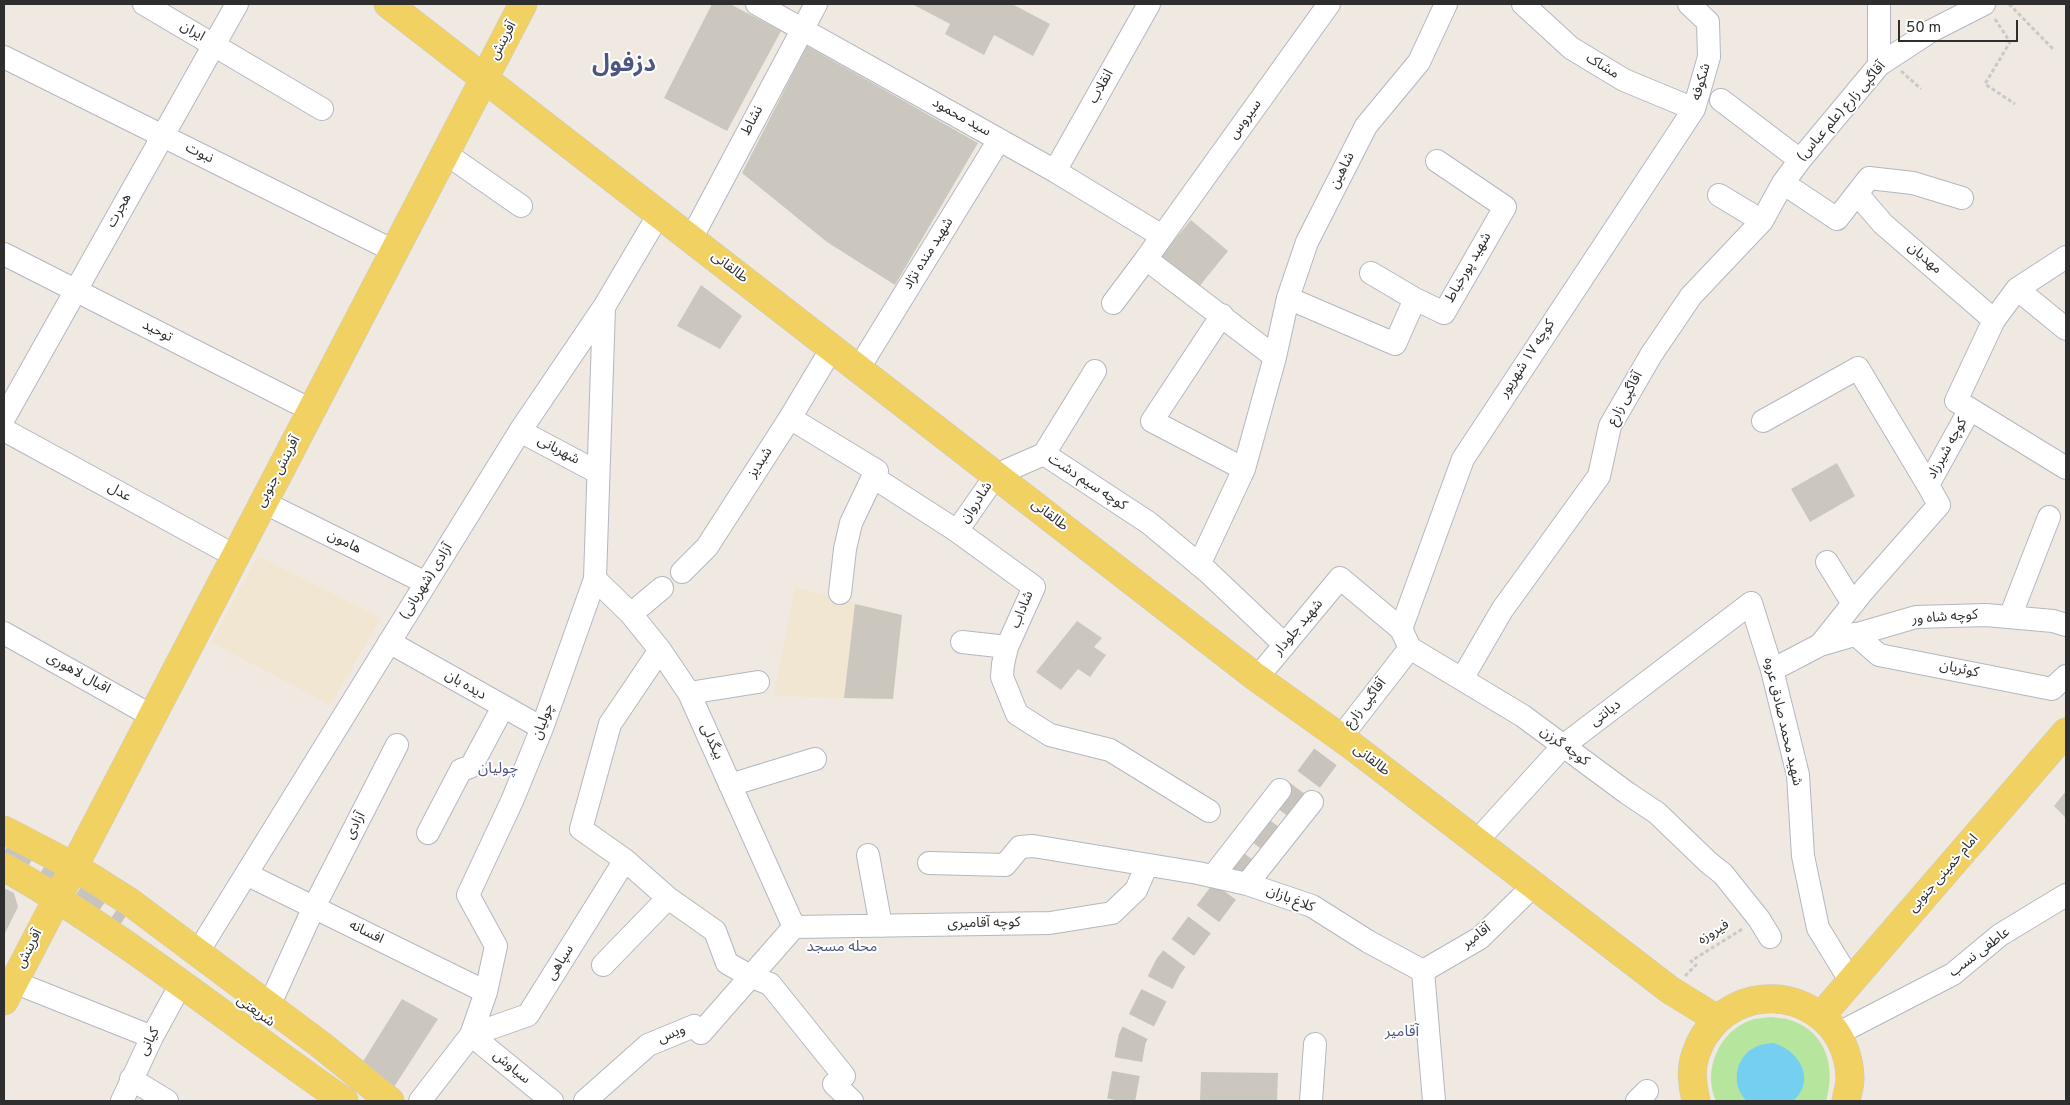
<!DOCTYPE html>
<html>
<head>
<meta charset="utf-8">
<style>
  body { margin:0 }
  #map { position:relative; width:2070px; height:1105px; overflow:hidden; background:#efe9e1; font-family:Overpass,sans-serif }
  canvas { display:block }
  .frame { position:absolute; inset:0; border:5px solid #2e2e2e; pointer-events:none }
  .scale { position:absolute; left:1898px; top:20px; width:120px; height:22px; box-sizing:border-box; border:2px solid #2e2e2e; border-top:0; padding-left:6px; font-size:15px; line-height:18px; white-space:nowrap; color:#2e2e2e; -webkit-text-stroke:4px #fff; paint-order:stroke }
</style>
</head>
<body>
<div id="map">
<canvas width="2070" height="1105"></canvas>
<div class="frame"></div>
<div class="scale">50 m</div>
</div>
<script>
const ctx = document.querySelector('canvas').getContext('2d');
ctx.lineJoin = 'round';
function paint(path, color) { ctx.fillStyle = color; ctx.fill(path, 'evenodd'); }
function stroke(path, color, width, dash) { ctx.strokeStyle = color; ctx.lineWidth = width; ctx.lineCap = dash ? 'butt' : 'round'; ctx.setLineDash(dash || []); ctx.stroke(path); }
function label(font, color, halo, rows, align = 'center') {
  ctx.font = font + ' Overpass,"Noto Sans Arabic",sans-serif'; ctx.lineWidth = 4; ctx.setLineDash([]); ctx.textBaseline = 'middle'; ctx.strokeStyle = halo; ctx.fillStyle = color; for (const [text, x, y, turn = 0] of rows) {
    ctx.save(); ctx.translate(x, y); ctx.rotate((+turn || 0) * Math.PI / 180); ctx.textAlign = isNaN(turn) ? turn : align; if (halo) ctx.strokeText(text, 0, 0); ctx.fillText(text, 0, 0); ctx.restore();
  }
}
const education = new Path2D(`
  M258,556L381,618L330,705L211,642Z
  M795,587L902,615L893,699L774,696Z`);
const green = new Path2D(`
  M1771,1017C1777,1018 1784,1018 1790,1020C1827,1032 1836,1068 1826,1101H1716C1702,1071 1719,1031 1751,1020C1757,1018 1765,1018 1771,1017Z`);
const water = new Path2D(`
  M1773,1043C1799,1050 1817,1080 1793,1101H1747C1731,1087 1734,1058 1754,1048C1760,1044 1766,1044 1773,1043Z`);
const building = new Path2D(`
  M712,4H730L781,31L727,131L664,98Z
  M912,4H1012L1050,24L1033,56L994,35L984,55L945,34L950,24Z
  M807,46L978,143L895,285L827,242L742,173Z
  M1191,220L1228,251L1198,288L1160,257Z
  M701,285L742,316L720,349L677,326Z
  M1837,463L1855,496L1810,522L1791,489Z
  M855,604L902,615L893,699L844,698Z
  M1077,621L1102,638L1094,647L1106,655L1090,677L1078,669L1061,690L1036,672Z
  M2066,791V818L2054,806Z
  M4,888L14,893L18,907L4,935Z
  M402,999L438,1019L394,1087L362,1063Z
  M1201,1072L1278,1073L1277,1101H1200Z`);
const majorTunnel = new Path2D(`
  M4,852L85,899
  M82,886L126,916
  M1121,1101L1132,1039L1168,967L1333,747`);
const path = new Path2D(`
  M2009,4L2054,50
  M1995,19L2010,42L1985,84L2015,104
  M1901,71L1921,89
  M1685,976L1696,965L1691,961L1744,928`);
const minor = new Path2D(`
  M144,4L322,109
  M757,4L1055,171L1162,236
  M1523,4L1571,48L1624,80L1694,109
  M1879,4V65
  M4,57L394,251
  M1721,100L1800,160
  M445,153L521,206
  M1055,171L1149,4
  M1783,183L1837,219L1869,178L1913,183L1962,198
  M1719,195L1762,221
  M1858,195L1883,224L1994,320
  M691,239L816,4
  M4,254L311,410
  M1371,273L1415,299
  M2017,289L2066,329
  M1288,298L1395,344L1415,299L1444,313L1505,207L1437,161
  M1113,303L1146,259
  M1222,315L1152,421L1244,469L1275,357L1288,298L1307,242L1366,126L1419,62L1446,4
  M1275,357L1146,259L1329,4
  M859,368L999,140
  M1970,409L2066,468
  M4,418L237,4
  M790,418L877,471L873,477L957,531L1034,587L1007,647L1003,664L1002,677L1017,714L1050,735L1110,750L1209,811
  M1763,421L1858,368L1928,485
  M4,430L235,556
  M520,431L597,472
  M1044,454L1095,371
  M263,502L426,583
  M957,531L996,475L1044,454L1149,523L1208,572L1285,645
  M1827,562L1853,604
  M1199,565L1244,469
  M682,572L707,547L790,418L832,348
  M595,579L631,614L660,650L689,693L794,927
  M840,593L845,549L851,523L873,477
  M631,614L662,588
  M2010,617L2049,517
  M1401,629L1463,459L1694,109L1709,57L1708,22L1689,4
  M4,633L152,716
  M1855,634L1879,655L2052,689L2066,676
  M389,642L542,728
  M962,642L1007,647
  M1820,645L1864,590L1939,505L1928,485L1970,409L1956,401L1994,320L2017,289L2066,257
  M660,650L610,724L581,829L625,860L668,898L715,931L727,963L752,977L770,984L844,1076L834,1084L852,1101
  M1772,670L1820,645L1916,617L1986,615L2053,621L2066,625
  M1257,678L1340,578L1401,629L1410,648L1523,716L1627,793L1657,813L1709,863L1723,874L1759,919L1770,937
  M1462,679L1502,610L1599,476L1610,426L1651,355L1691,296L1762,221L1783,183L1800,160L1879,65L1931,31L1984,4
  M689,693L758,682
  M1341,737L1410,648
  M730,785L815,759
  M1312,802L1247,884L1312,906L1369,942L1423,971
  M428,833L461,770L470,767L473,763L503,707
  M1476,842L1563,746L1751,603L1772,670L1798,775L1803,856L1818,928L1851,982
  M868,855L881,926
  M929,863L1005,865L1020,847L1033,846L1198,873L1247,884
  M246,874L486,992
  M1213,876L1280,790
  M794,927L1050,923L1112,913L1136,890L1147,865
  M198,952L520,431L604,307L659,214
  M603,965L668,898
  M1423,971L1434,1101
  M1423,971L1480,938L1525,894
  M14,982L152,1037
  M269,1006L314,907L397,745
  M1837,1034L1953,974L2000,935L2066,895
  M471,1035L528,1015L625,860
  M471,1035L552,1101
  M131,1079L167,1101
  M122,1101L152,1037L181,984
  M420,1101L471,1035L486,992L496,946L468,895L512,801L542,728L595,579L604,307
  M585,1101L648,1045L694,1026L701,1033L794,927
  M1311,1101L1315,1044
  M1637,1101L1647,1091`);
const major = new Path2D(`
  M388,4L1257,678L1351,745L1670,990L1717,1019
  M4,830L73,866L130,902L321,1045L390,1101
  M4,867C124,935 231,1023 344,1101
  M4,1001L523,4
  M1821,1016L2066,732
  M1696,1101C1693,1087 1690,1071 1695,1056C1714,995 1788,979 1831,1026C1843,1040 1850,1060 1850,1079C1850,1086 1847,1094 1846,1101`);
const streetNames = [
  ["ایران",192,32,30],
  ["آفرینش",504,41,-62],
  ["مشاک",1602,67,31],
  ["شکوفه",1702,82,-74],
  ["انقلاب",1102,87,-61],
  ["آقاگپی زارع (علم عباس)",1842,112,-49],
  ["سید محمود",961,118,29],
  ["سیروس",1246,120,-54],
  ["نشاط",753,121,-62],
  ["نبوت",199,154,26],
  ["شاهین",1343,171,-63],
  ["هجرت",120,211,-61],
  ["شهید منده نژاد",929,254,-58],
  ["مهدیان",1924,259,41],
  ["طالقانی",729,268,38],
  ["شهید پورخیاط",1469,268,-60],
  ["توحید",157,332,27],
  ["کوچه ۱۷ شهریور",1528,359,-57],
  ["آقاگپی زارع",1626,399,-62],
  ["کوچه شیرزاد",1948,449,-61],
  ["شهربانی",558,451,28],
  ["شبدیز",761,463,-57],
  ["آفرینش جنوبی",279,472,-62],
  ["کوچه سیم دشت",1087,483,33],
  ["عدل",119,493,29],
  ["شادروان",977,503,-56],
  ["طالقانی",1049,516,38],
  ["هامون",344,543,26],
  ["آزادی (شهربانی)",427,582,-58],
  ["شاداب",1023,610,-68],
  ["کوچه شاه ور",1945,618,-4],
  ["شهید جلودار",1299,628,-50],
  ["کوثریان",1959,670,11],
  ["اقبال لاهوری",78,674,29],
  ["دیده بان",465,686,30],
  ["آقاگپی زارع",1366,704,-52],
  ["دیانتی",1606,714,-37],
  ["چولیان",544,722,-69],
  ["شهید محمد صادق عروه",1782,722,77],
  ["بیگدلی",711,742,66],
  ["کوچه گرزن",1564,747,36],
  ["طالقانی",1371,761,38],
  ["آزادی",356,826,-63],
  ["امام خمینی جنوبی",1944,874,-49],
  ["کلاغ بازان",1290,900,21],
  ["کوچه آقامیری",984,924,-1],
  ["افسانه",366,933,26],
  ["فیروزه",1714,933,-32],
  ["آقامیر",1477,937,-37],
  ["آفرینش",30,949,-63],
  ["عاطفی نسب",1980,953,-37],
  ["سپاهی",561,963,-58],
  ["شریعتی",255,1012,36],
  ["ویس",672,1035,-23],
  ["کیانی",150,1042,-63],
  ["سیاوش",511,1068,40]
];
const neighbourhoodNames = [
  ["چولیان",498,770],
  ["محله مسجد",842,948],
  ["آقامیر",1402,1033]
];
const townNames = [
  ["دزفول",624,66]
];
paint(education, '#f0e6d1');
paint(green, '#b6e59e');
paint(water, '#75cff0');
paint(building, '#cbc7bf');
stroke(majorTunnel, '#c8c4bd', 28, [28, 14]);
stroke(minor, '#b4b7c1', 24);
stroke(major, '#c9c9c9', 29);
stroke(path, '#c9c9c9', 3, [4, 2.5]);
stroke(minor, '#fff', 22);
stroke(major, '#f2d163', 28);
label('14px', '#2e2e2e', '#fff', streetNames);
label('15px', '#4d5680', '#fff', neighbourhoodNames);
label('bold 24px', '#4d5680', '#fff', townNames);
</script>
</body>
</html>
